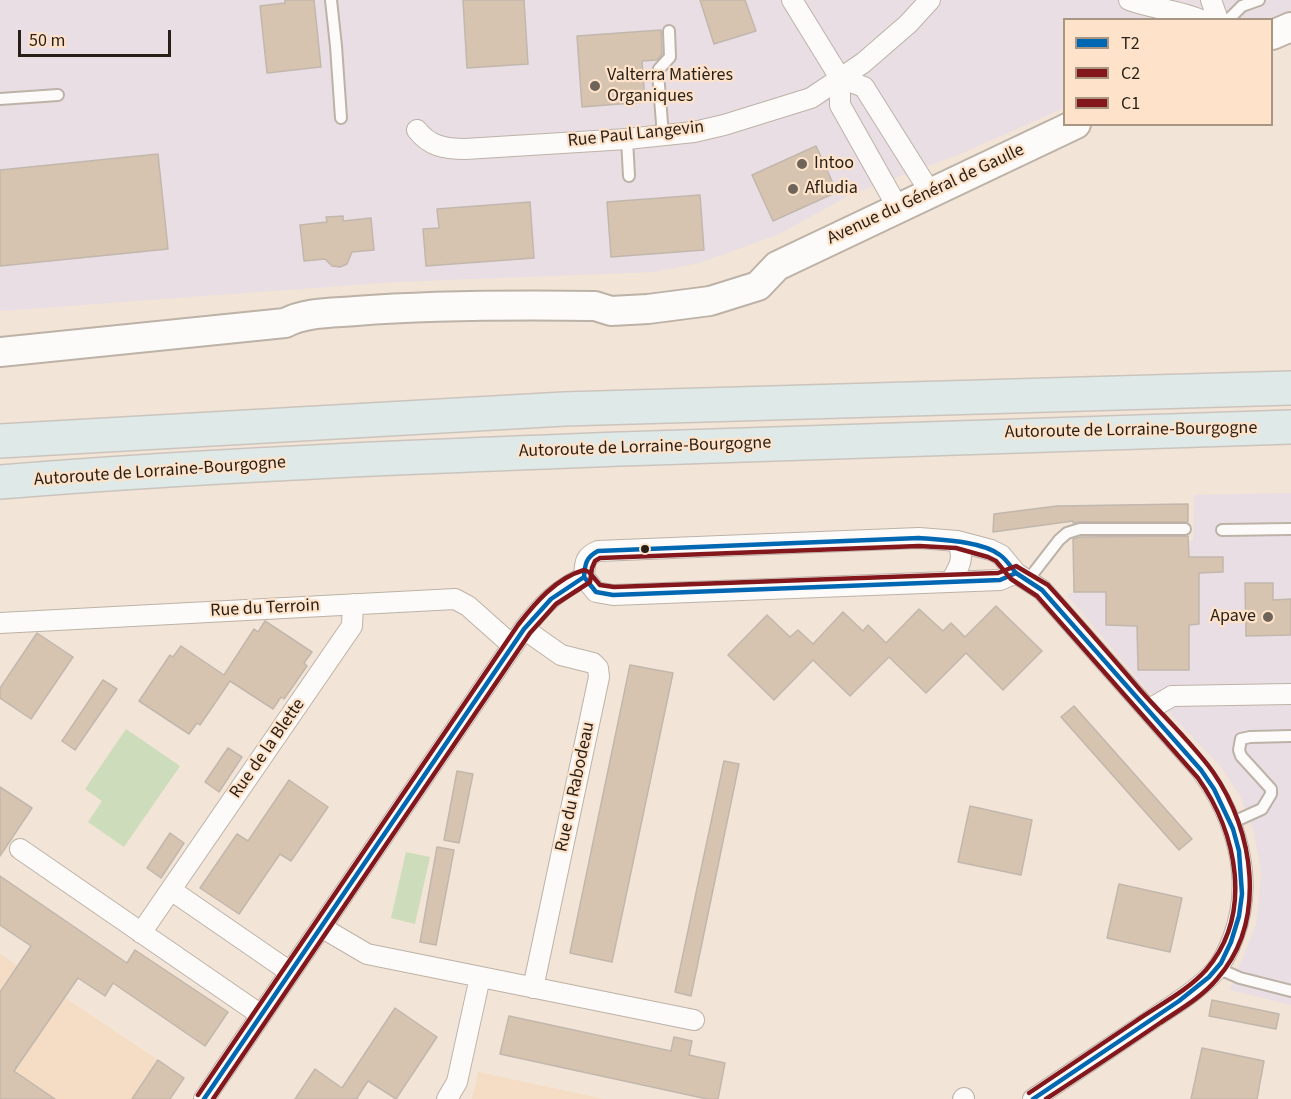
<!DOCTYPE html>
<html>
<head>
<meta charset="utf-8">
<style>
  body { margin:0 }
  #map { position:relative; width:1291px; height:1099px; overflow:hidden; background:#f2e4d6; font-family:"Source Sans 3",sans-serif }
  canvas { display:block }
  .legend { position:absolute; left:1063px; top:18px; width:210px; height:108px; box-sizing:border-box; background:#fee3ca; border:2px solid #a89582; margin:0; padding:8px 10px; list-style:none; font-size:18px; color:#281f16 }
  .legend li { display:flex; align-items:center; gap:12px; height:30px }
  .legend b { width:30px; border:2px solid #a89582 }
  .scale { position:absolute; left:18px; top:30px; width:153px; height:27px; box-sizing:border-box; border:3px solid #281f16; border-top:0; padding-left:8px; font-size:18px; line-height:21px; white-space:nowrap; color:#281f16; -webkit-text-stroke:4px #fee3ca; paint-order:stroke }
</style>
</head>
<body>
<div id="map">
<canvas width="1291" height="1099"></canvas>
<ul class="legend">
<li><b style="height:8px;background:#0067b2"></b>T2</li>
<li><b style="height:8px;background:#83171b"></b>C2</li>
<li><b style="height:8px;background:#83171b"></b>C1</li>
</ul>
<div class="scale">50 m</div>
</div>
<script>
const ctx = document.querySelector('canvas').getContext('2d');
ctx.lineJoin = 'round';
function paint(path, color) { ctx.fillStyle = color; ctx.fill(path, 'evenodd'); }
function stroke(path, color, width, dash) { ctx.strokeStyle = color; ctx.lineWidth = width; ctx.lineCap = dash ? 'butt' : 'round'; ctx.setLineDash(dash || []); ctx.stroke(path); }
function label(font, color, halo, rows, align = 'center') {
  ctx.font = font + ' "Source Sans 3",sans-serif'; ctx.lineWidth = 4.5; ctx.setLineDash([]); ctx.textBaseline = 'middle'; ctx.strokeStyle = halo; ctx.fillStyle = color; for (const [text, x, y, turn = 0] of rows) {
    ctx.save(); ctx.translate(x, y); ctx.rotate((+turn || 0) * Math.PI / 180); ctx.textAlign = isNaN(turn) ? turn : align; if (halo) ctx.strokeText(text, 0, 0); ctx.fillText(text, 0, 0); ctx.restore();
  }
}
const commercial = new Path2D(`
  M0,0H1291V10L1268,19L1064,20V108L960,154L850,195L777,235L699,263L654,272L396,282L0,311Z
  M1291,493V1005L1230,990L1256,924L1259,898L1261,870L1253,829L1241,798L1222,768L1141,683L1067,595L1074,592L1073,542L1193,541L1194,495Z`);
const built = new Path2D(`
  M0,954L158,1060L132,1099H0Z
  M478,1072L604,1099H472Z`);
const green = new Path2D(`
  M126,729L180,766L124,847L88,822L102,801L85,789Z
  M406,852L430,857L415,924L391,918Z`);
const building = new Path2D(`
  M285,0H314L321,67L267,73L260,6L285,3Z
  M463,0H524L528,64L467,68Z
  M700,0H745L756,31L714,44Z
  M661,30L662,54L657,60L642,61L645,102L582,107L577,36Z
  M816,146L837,192L773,221L752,175Z
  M158,154L168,249L0,266V170Z
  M700,195L704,250L611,257L607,202Z
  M530,202L534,258L426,266L423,229L439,228L437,209Z
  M343,216V221L371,218L374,250L352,252L347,264L340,267L332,266L325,259L304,261L300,225L327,222L326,217Z
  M1188,504V522H1080L1073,523V521L993,532L994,514L1057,506Z
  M1188,536L1189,557H1223V572L1199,573V624L1189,625V670H1138L1137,626L1106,625V592H1074L1073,539L1081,537Z
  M1245,583H1273V600L1291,599V635L1246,636Z
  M996,606L1042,651L1003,690L966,653L926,693L889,657L850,696L813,660L774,700L728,655L767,615L790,637L798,630L813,644L843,612L863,631L868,625L886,643L919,609L943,631L951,623L965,637Z
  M265,621L312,652L304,663L307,666L284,699L281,697L273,709L230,681L200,725L197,723L189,734L139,701L170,655L173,657L181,646L224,675L254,629L258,632Z
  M37,633L73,657L31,719L0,698V688Z
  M630,665L673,673L612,962L570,953Z
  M103,680L117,689L75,750L62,741Z
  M1074,706L1192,839L1179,850L1061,717Z
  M228,748L242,757L219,792L205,782Z
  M724,761L739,764L691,996L675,992Z
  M457,771L473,774L459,843L444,840Z
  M289,780L328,807L291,861L280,854L239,914L200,888L237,834L248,841Z
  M0,787L32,808L0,856Z
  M970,806L1032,820L1021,875L958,862Z
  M170,833L184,843L161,878L147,868Z
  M437,847L454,850L436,945L420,942Z
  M0,876L127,963L135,950L228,1012L205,1046L113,983L105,996L78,978L14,1071L55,1099H0V992L31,946L0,925Z
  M1119,884L1182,898L1170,952L1107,938Z
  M1212,1000L1279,1014L1276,1029L1209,1016Z
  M395,1008L437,1037L396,1099L368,1081L357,1098L358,1099H295L315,1069L342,1088Z
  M509,1016L671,1051L674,1037L692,1041L689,1055L725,1063L718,1099H707L500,1054Z
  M1202,1048L1264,1061L1257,1099H1191Z
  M158,1060L184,1078L170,1099H132Z`);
const service = new Path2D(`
  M331,0L336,46L341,118
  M1228,20L1242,6L1259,0
  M0,99L58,95
  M663,136L658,73L659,69L670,57L669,31
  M627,139L629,176
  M1222,530L1291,529
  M1028,580L1059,540L1067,533L1080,529H1185
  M1231,823L1262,809L1271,794V789L1241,756L1239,750L1241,739L1250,737L1291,736
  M1217,968L1240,978L1291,991`);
const minor = new Path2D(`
  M792,0L840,78V105L898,208
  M1129,0C1153,9 1178,10 1201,20
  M1211,0L1218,20
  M840,78L864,87L930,192
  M417,130C429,146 445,149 465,149L627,139L694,132L724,125L811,98L863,63L908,24L930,0
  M1016,573L1000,580L613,595L596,592L584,577C585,563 584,557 598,551L919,538L957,541L991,550L1001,555L1016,573L1042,590L1201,770C1237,818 1255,881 1233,938C1229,949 1223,961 1216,970C1198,990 1176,1003 1154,1018C1114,1045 1073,1072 1033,1099
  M951,581C960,566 965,557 957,541
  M0,623L455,599L468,606L513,646
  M524,629L561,655L593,663L598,668L599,677L533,988
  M1148,710L1172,696L1291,694
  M20,849L261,1015
  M171,890L290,972
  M321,927L367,954L694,1020
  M141,933L352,626L353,604
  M204,1099L524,629C543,604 556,591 584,577
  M447,1099L457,1082L480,977
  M963,1099L964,1098`);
const secondary = new Path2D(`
  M1272,35L1291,27
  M0,352L285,323C306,312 332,313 356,311C436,305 515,305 595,306L611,311L648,309L710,301L758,286L777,266L1076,124`);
const motorway = new Path2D(`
  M0,441L564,409L1291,388
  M0,482C207,465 415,457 622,449C845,440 1068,433 1291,427`);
const bus1 = new Path2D(`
  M919,538C941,540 982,541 1000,555C1006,559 1011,567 1016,573L1000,580L613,595L596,592L584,577C585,564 586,557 598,551Z
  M1016,573L1042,590L1201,770L1214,789L1233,829L1239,851L1242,894L1239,916L1231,942L1221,963L1209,977L1179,1001L1033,1099
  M204,1099L524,629L551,599L584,577`);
const bus2 = new Path2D(`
  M213,1099L530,633L556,604L590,582L592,568L595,561L600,558L919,546L956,548L988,557L996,561L1011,579L1037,596L1198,778C1237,833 1254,914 1206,970C1187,991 1159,1005 1136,1021C1100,1045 1065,1069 1029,1093`);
const bus3 = new Path2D(`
  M198,1095L518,625C535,603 556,578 584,570L589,572L600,585L614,587L998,573L1016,566L1048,585C1079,619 1110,655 1141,691C1165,718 1192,743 1213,772C1254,831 1268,921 1217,979C1201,998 1179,1010 1160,1023C1122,1049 1084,1074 1046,1099`);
const markers = [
  [595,86,6,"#6f6459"],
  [802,164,6,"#6f6459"],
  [793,189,6,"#6f6459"],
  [645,549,5,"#281f16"],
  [1268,617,6,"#6f6459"]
];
const poiNames = [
  ["Valterra Matières",607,76],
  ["Organiques",607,97],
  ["Intoo",814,164],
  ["Afludia",805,189],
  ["Apave",1256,617,"right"]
];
const streetNames = [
  ["Rue Paul Langevin",636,135,-6],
  ["Avenue du Général de Gaulle",926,195,-25],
  ["Autoroute de Lorraine-Bourgogne",1131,431,-1],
  ["Autoroute de Lorraine-Bourgogne",645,448,-2],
  ["Autoroute de Lorraine-Bourgogne",160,472,-4],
  ["Rue du Terroin",265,609,-3],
  ["Rue de la Blette",268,749,-55],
  ["Rue du Rabodeau",576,787,-78]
];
paint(commercial, '#e9dee4');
paint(built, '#f4dcc5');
paint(green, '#cddcba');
paint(building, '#d6c4b1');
stroke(building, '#c2b7ac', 1.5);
stroke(service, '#bdb2a7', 14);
stroke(minor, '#bdb2a7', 22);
stroke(secondary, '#bdb2a7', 32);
stroke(motorway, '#cbc4be', 36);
stroke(service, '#fdfbf9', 10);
stroke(minor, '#fdfbf9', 20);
stroke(secondary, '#fdfbf9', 28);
stroke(motorway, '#dfe9e7', 33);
stroke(bus1, '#0067b2', 4.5);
stroke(bus2, '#83171b', 4.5);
stroke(bus3, '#83171b', 4.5);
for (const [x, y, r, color] of markers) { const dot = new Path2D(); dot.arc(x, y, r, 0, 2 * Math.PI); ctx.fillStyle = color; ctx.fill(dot); stroke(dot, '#fee3ca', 2); }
label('18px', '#281f16', '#fee3ca', poiNames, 'left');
label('18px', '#281f16', '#fee3ca', streetNames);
</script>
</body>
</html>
